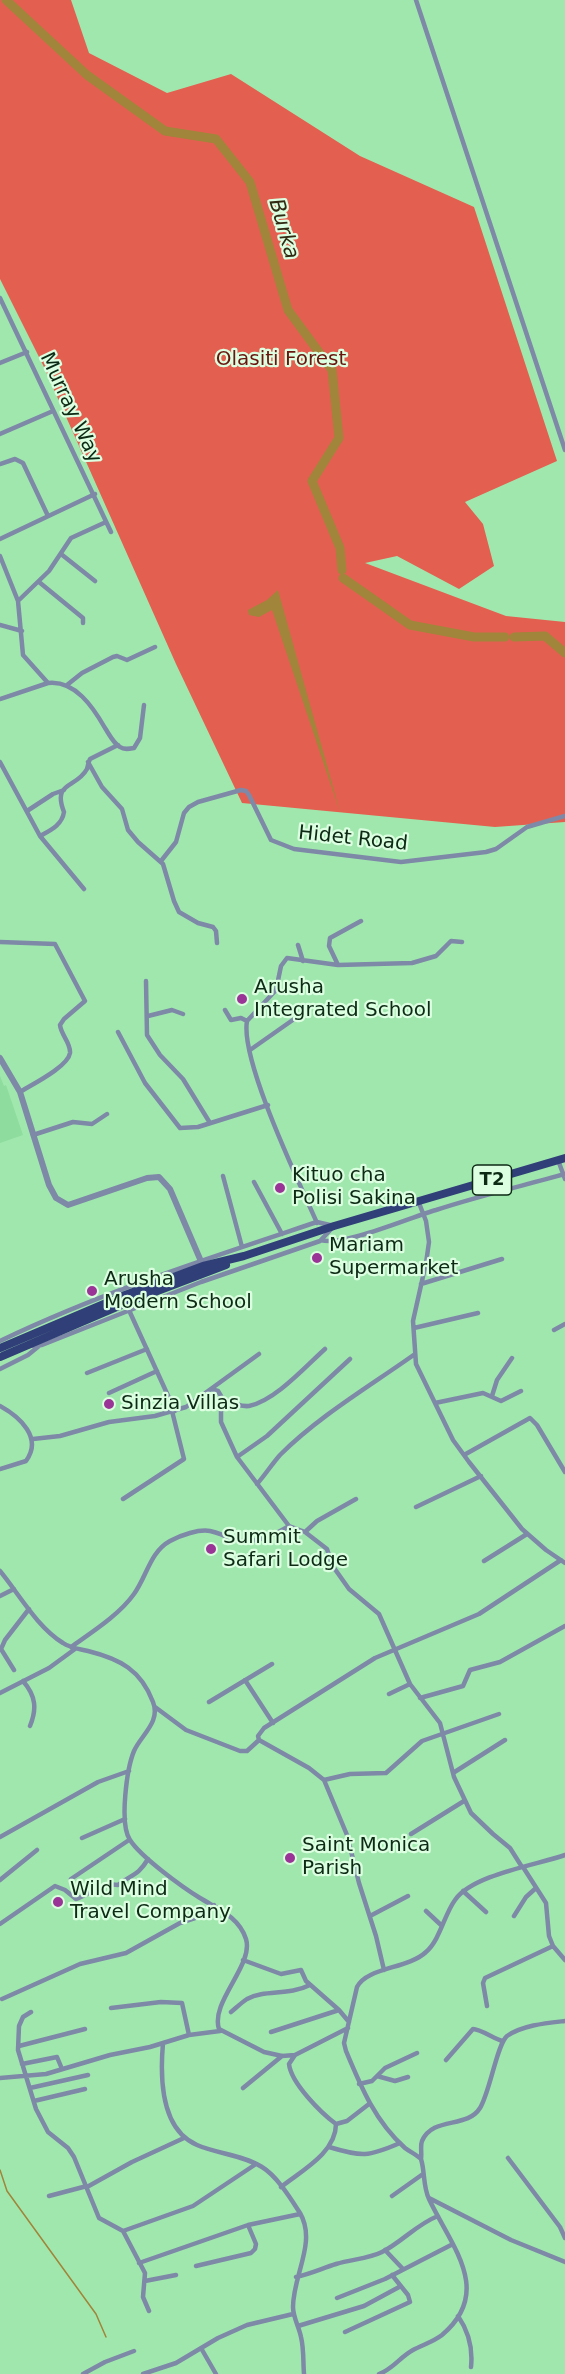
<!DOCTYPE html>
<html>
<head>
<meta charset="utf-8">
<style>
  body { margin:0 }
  canvas { display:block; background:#a0e7ad }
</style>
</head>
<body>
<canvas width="565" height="2374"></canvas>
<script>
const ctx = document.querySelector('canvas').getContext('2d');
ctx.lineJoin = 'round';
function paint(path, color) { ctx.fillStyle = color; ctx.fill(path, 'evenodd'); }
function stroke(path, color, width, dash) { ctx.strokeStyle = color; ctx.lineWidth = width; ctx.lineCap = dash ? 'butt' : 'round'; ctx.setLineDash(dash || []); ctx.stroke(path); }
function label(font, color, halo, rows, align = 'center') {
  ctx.font = font + ' "DejaVu Sans",sans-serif'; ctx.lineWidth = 4.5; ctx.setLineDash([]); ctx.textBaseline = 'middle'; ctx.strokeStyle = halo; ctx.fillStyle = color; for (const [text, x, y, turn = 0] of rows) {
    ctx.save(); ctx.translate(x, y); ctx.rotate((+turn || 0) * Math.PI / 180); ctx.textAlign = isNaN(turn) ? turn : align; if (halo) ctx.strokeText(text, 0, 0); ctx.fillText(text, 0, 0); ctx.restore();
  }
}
const built = new Path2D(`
  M0,1076L4,1086L6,1085L23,1135L0,1143Z`);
const forest = new Path2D(`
  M0,0H71L89,53L167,93L231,74L360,156L474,207L557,461L465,502L483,524L494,566L459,589L397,556L365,563L506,616L565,622V822L495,827L242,803L176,664L43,365L0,279Z`);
const water = new Path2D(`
  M278,590L340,812L272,610L259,617L249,615L248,610L267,600Z`);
const stream = new Path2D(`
  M0,2170L7,2191L96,2314L106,2337`);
const river = new Path2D(`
  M6,0L87,75L165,131L216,139L250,182L288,310L332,370L339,438L312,481L340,548L342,570
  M343,578L410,625L474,637H505
  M514,637L545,636L565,653`);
const minor = new Path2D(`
  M416,0L565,450
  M0,298L111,532
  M0,363L27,352
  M0,434L53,411
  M0,464L15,459L23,463L48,516
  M0,539L95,494
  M61,554L95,581
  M0,556L18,601L23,655L48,683
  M39,582L83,618V623
  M18,601L49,571L71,538L106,522
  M0,625L22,631
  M67,685L82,673L113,657L117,656L127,660L155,647
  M0,699L48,683C75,680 93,707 105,728C109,734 113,743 120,747C124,750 129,749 134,748L140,738L144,705
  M0,762L40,836L84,889
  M88,762L102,787L122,809L128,830L138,842L163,864L174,901L179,912L198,923L213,927L216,931L217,943
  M27,811L53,794L64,790
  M40,836C51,830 62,825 64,812C52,781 76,789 87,769C88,766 88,763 90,759L118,745
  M161,861L176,842L184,813L189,807L198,802L241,790L246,791L249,795L271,840L294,849L401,862L486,852L496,849L527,827L565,816
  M0,942L55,944L85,1001L64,1019L60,1025C61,1035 71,1043 70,1053C68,1067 31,1085 20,1092
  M298,945L303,961
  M338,965L329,946L330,938L361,921
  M146,981L147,1035L160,1055L183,1079L210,1123
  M225,1010L231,1020L241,1018L247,1021
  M148,1016L172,1010L183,1014
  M118,1032L145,1083L180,1128L198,1127L268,1105
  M250,1050L307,1010
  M33,1135L73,1122L92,1124L107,1114
  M558,1160L565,1179
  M223,1176L242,1247
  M254,1182L282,1234
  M419,1203L426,1221L429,1242L426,1263L413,1321L416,1364L453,1440L469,1462L522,1529L546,1550L565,1563
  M317,1223C299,1182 240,1060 247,1021L276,990L281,966L287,958L338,965L412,963L436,956L451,941L462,942
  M321,1240C343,1247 411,1217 436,1210C478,1196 522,1186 565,1174
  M421,1284L502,1259
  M128,1308L175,1411
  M414,1328L478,1313
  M554,1330L565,1324
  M0,1341C102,1292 209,1258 317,1222L334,1226L320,1241L201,1282L42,1345L28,1346
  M0,1369L28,1355L39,1346
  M87,1373L147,1349
  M211,1389L218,1391L221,1396V1422L237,1457L289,1526L305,1532L327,1549L332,1565L349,1589L379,1614L410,1684L440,1723L454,1777L471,1813L493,1834L510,1848L522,1867
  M109,1393L157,1371
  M492,1396L497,1380L512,1358
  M222,1398C230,1402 240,1407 249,1406C275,1401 306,1366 325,1349
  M435,1403L483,1393L501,1401L521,1391
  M0,1406C20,1417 43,1438 26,1461L0,1469
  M33,1439L60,1436L109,1422L155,1416L186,1407L259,1354
  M464,1455L530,1418L537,1425L565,1472
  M237,1457L267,1436L350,1359
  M257,1484C265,1475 272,1464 280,1455C319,1416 370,1386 415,1354
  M123,1499L184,1459L172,1411
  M416,1507L481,1476
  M305,1532L317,1521L356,1499
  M484,1561L527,1534
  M0,1571C19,1594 37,1627 63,1643C70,1648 80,1649 88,1651C120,1659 141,1670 153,1702C161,1722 141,1735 134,1751C127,1768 119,1824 130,1840C141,1857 182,1887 200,1898C218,1909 239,1917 246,1939C254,1965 210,2002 219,2029L264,2052L282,2056L295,2055L348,2028
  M0,1596L14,1589
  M71,1647C92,1632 119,1615 134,1594C147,1576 150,1552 170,1541C181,1535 199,1529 210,1531C221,1533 231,1540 241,1541C260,1542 275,1535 289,1526
  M14,1670L1,1649L5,1640L29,1609
  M245,1680L273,1723
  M23,1681C36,1696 37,1709 30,1726
  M0,1693L49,1668L75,1649
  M389,1694L410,1684
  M420,1698L463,1686L470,1670L500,1662L565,1626
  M209,1702L272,1664
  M155,1707L186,1730L240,1751H247L259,1740
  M453,1773L505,1740
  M324,1780L350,1774L386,1773L422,1741L499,1714
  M411,1834L464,1801
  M0,1837L98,1782L129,1771
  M82,1838L125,1819
  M523,1867L546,1903L549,1936L553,1946L565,1960
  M71,1879L129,1840
  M0,1880L37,1850
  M463,1891L486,1912
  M426,1911L441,1925
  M370,1916L408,1896
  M514,1916L526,1897L536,1888
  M0,1924L55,1886L65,1890L76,1899C91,1894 101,1882 118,1885C132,1874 138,1876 148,1859
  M243,1960L281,1974L301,1970L306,1981L339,2010L349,2022
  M384,1970L376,1936L359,1883L347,1835L324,1780L309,1768L259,1740L258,1736L264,1728L375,1658L479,1614L561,1560
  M2,1999L80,1964L126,1953L180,1923L195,1918L214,1905
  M487,2006L483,1983L485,1978L553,1946
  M111,2008L161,2002L182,2003L189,2035
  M31,2012L23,2017L19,2026L18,2050L36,2109L48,2132L68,2148L74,2157L99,2218L123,2231L145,2273L143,2297L149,2311
  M231,2012C236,2008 241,2003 247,1999C265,1989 288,1996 310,1985
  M271,2032L339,2010
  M163,2043C160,2077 160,2129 197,2145C218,2154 243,2155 262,2167C277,2176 291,2199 300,2213C317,2242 293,2275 293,2307C293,2317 299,2327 301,2337C304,2349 303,2362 304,2374
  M19,2046L85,2029
  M295,2055L289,2064C291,2083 321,2113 336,2124L347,2121L369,2104
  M446,2060L473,2029C480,2029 493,2038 502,2041
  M22,2064L57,2057L62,2069
  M377,2076L395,2081L408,2077
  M0,2078L46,2074L110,2055L150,2047L189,2035L220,2031
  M359,2084L372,2081L385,2068L417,2053
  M30,2088L88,2075
  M243,2088L282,2056
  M34,2101L85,2089
  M329,2147C362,2157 368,2157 400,2143
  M508,2158L560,2227L565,2238
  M421,2159C422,2153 420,2146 422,2141C433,2116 467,2129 480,2108C490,2092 497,2044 507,2036C523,2025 547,2023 565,2021
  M87,2187L132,2162L184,2138
  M281,2187C301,2171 336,2153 336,2124
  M49,2196L87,2186
  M392,2196L423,2174
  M429,2198L511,2240L565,2262
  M123,2231L193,2206L256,2164
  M385,2250L403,2269
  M139,2263L248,2225L300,2214
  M196,2266L251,2253L255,2249L256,2244L248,2225
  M296,2277C310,2274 323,2268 336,2264C352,2259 368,2259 382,2252C402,2242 417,2224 438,2216
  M145,2281L176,2275
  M337,2298L385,2279L453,2244
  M458,2316C469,2332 473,2348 471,2367
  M298,2326L364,2306L401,2286
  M345,2332L410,2302L408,2295L392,2275
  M201,2348L216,2374
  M83,2374L105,2362L134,2351
  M143,2374L176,2363L218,2338L247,2325L293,2314
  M379,2374C393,2369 400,2357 413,2350C422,2345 433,2342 442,2335C494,2291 451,2246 429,2199C423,2187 425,2172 421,2159C416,2154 410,2152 405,2148C375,2121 361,2087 346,2051L344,2043L357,1987C367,1967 408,1969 426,1952C440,1940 444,1915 455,1900C472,1875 536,1865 565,1855`);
const tertiary = new Path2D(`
  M0,1058L20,1092L49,1185L56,1198L68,1205L147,1178L159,1177L170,1189L203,1266`);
const trunk = new Path2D(`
  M0,1348L125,1295L203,1266L244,1256L334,1226L565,1158
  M0,1357L126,1303L226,1265`);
const markers = [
  [242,999,6,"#9b3497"],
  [280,1188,6,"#9b3497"],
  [317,1258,6,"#9b3497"],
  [92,1291,6,"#9b3497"],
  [109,1404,6,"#9b3497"],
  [211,1549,6,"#9b3497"],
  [290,1858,6,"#9b3497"],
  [58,1902,6,"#9b3497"]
];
const shields = [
  [492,1180,39]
];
const shieldNames = [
  ["T2",492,1180]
];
const parkNames = [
  ["Olasiti Forest",281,360]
];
const streetNames = [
  ["Murray Way",70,408,65],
  ["Hidet Road",353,839,6]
];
const poiNames = [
  ["Arusha",254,988],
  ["Integrated School",254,1011],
  ["Kituo cha",292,1176],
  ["Polisi Sakina",292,1199],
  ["Mariam",329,1246],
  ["Supermarket",329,1269],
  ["Arusha",104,1280],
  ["Modern School",104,1303],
  ["Sinzia Villas",121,1404],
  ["Summit",223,1538],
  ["Safari Lodge",223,1561],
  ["Saint Monica",302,1846],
  ["Parish",302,1869],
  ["Wild Mind",70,1890],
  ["Travel Company",70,1913]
];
const waterNames = [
  ["Burka",283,229,74]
];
paint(built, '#8edc9e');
paint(forest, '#e36050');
paint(water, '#a0853a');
stroke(stream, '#a0853a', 1.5);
stroke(river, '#a0853a', 9);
stroke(minor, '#7e89a8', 4.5);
stroke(tertiary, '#7e89a8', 6);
stroke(trunk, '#303f78', 8);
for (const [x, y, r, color] of markers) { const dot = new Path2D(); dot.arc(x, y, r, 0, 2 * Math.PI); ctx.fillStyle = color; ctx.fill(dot); stroke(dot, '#dcffe1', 2); }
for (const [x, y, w] of shields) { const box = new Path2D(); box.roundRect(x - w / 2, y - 15, w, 30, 4.5); ctx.fillStyle = '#dcffe1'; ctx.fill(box); stroke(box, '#0d2a14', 1.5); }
label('bold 18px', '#0d2a14', null, shieldNames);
label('20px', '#6a160f', '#dcffe1', parkNames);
label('20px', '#0d2a14', '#dcffe1', streetNames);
label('20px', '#0d2a14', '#dcffe1', poiNames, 'left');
label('italic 21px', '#332a13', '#dcffe1', waterNames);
</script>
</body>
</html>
